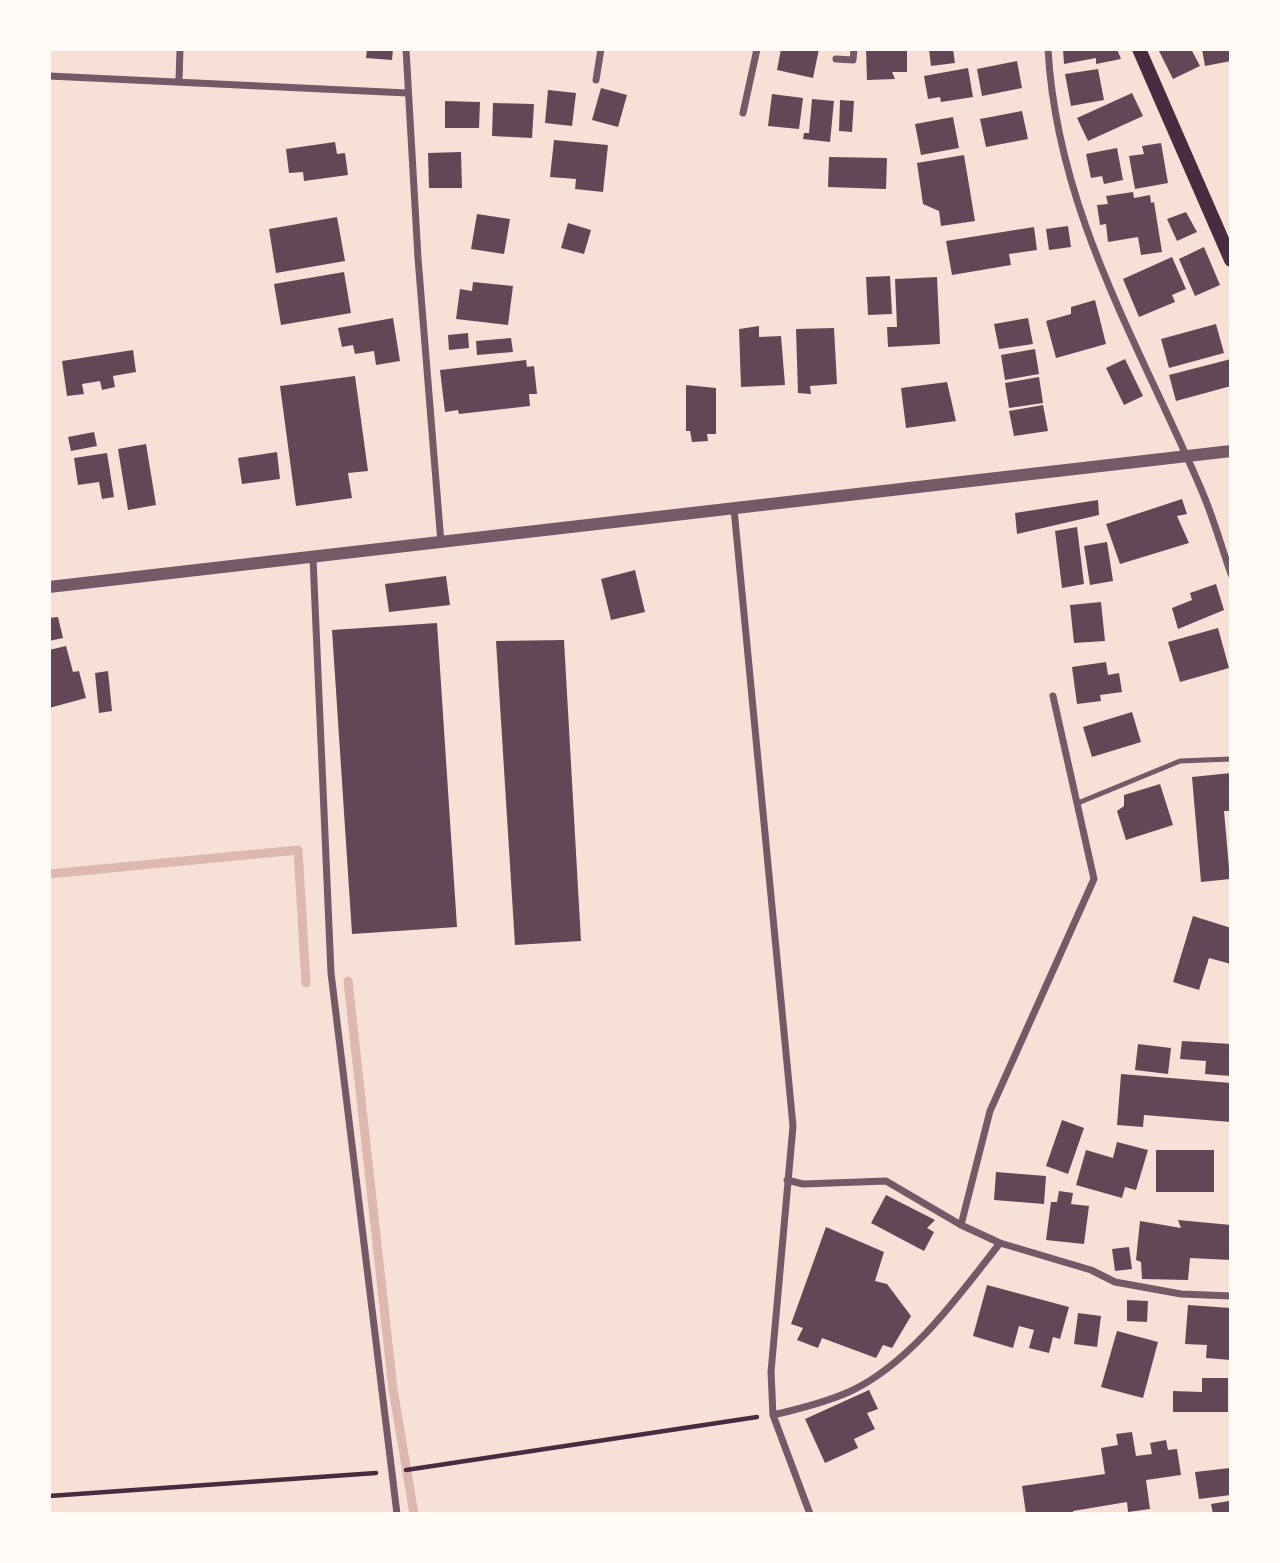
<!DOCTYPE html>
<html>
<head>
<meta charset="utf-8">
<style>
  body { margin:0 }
  #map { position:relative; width:1280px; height:1563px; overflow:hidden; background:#f7e1d7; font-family:Figtree,sans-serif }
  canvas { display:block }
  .frame { position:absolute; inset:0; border:51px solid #fffaf5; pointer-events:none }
</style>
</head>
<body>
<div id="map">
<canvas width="1280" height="1563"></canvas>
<div class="frame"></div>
</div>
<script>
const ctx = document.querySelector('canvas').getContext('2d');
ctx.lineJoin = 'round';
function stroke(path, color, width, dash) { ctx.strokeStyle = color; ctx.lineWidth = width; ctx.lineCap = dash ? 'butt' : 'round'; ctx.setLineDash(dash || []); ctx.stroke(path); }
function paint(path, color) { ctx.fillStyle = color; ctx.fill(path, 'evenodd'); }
const stream = new Path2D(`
  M49,874L298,850L306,983
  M348,981L393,1389L414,1514`);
const building = new Path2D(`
  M367,49H393L392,60L366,58Z
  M781,49H819L813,78L777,70Z
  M866,49L907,50V72H892L895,79L867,80Z
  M929,49H953L955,63L931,66Z
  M1063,49H1117L1121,59L1096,64V58L1064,64Z
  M1158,49H1191L1200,66L1173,79Z
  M1202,49H1231V61L1205,66Z
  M1017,61L1022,88L982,96L977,69Z
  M968,68L973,97L941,102L940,97L928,99L924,76Z
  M1098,69L1104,100L1071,106L1065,74Z
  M601,88L627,95L618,127L592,120Z
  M548,90L576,93L572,126L545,123Z
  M1132,93L1143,116L1088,141L1077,118Z
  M772,94L803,98L799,129L768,126Z
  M812,99L834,101L830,142L803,139L804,133H809Z
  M840,100L854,101L852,132L839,131Z
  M445,101L480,102L479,128H445Z
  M493,103L534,104L532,138L492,136Z
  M1022,111L1028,139L986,147L980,119Z
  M953,117L959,148L921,155L915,124Z
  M554,140L608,145L603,192L575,189L576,179L550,177Z
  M335,142L337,154L345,153L348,175L304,181L303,172L289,173L286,149Z
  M1161,143L1168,183L1135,189L1129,156L1144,154L1142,146Z
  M1117,148L1123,180L1104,184L1102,176L1091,178L1086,154Z
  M461,152L462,188H429L428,153Z
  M964,155L975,221L941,226L939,211L923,204L917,163Z
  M829,157L887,158L886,189L828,187Z
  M1133,192L1134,198L1150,195L1151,203L1154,202L1162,252L1141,255L1138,237L1108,242L1106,224L1100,225L1097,205L1108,204L1106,196Z
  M1186,212L1197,232L1177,241L1167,219Z
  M477,214L510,219L504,254L471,249Z
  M337,217L345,261L276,273L269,229Z
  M568,223L591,230L584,254L561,248Z
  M1068,226L1071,247L1049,250L1046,229Z
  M1034,227L1037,250L1009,254L1011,265L952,275L946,241Z
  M1204,247L1220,285L1195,296L1179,259Z
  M1172,257L1186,289L1172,295L1175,302L1139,317L1123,279Z
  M344,272L351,313L281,325L274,284Z
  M890,276L892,314L868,315L866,277Z
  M937,277L940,344L888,347L887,327H897L895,279Z
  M473,282L513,286L508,325L456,319L460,289L472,291Z
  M1095,300L1106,344L1056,358L1046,321L1071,314V307Z
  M393,318L400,361L376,365L374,351L355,354L353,345L342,347L338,328Z
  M1028,318L1033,344L999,349L994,324Z
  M1216,324L1224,353L1169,368L1161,339Z
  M759,326V337L781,336L785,385L741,387L739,329Z
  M834,328L837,384L810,386L811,394L798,393L796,329Z
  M468,333L469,348L449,350L448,335Z
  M511,338L513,352L477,355L476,341Z
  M1035,349L1039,374L1005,380L1001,355Z
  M133,350L136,372L113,376L115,387L102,390L100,381L82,384L84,394L67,396L62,361Z
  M1125,359L1143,396L1124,405L1106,368Z
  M1231,359V386L1176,401L1169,375Z
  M526,360L527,367L534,366L537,394H529L530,406L459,414L458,410L445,412L440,370Z
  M355,376L368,471L348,473L352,498L296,506L280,386Z
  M1039,377L1043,403L1009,408L1005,383Z
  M947,382L956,421L906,428L901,388Z
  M686,385L716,388V434H707L708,441L692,442L690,431H686Z
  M1043,405L1048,431L1014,436L1009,411Z
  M94,432L97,446L71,451L68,437Z
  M146,444L156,505L128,510L118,449Z
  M277,452L280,479L242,484L238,458Z
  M107,453L114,497L102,499L99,482L78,485L74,458Z
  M1182,499L1187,514L1177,516L1189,543L1120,564L1106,524Z
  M1098,500L1099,515L1017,534L1015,513Z
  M1077,527L1084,584L1062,588L1055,531Z
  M1107,542L1113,581L1090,585L1084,546Z
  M635,570L645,612L611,620L601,579Z
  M446,576L450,605L389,612L385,584Z
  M1216,584L1224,610L1178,629L1172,608L1192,600L1190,593Z
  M1101,602L1105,641L1074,643L1070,605Z
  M58,617L63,638L49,641V618Z
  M437,623L457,927L352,934L332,630Z
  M1218,628L1229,668L1180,682L1168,642Z
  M564,640L581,941L515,945L496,641Z
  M66,646L73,672L79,671L86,698L49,708V650Z
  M1106,662L1108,675L1119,673L1122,692L1100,695L1101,701L1077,704L1072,667Z
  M108,671L112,711L99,713L95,673Z
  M1132,712L1141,742L1092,757L1083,727Z
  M1231,773V811H1224L1230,879L1201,882L1192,777Z
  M1160,784L1173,825L1126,840L1117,811L1124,806V795Z
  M1193,916L1231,928V964L1209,958L1199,990L1173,982Z
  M1182,1041L1231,1044V1076L1205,1074L1206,1061L1180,1059Z
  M1138,1044L1171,1048L1168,1074L1135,1070Z
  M1121,1074L1231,1083V1122L1144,1115L1143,1127L1117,1125Z
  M1062,1120L1084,1128L1068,1174L1046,1166Z
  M1117,1142L1148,1150L1136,1190L1125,1187L1122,1198L1076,1185L1086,1150L1113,1158Z
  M1156,1150H1214V1192H1156Z
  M996,1172L1046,1176L1044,1204L994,1200Z
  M1059,1191L1073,1193L1071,1204L1089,1206L1084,1244L1046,1240L1051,1202H1057Z
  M886,1195L935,1220L927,1228L934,1232L924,1251L871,1223Z
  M1178,1220L1231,1225V1260L1190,1258L1188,1280L1142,1279L1141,1262L1136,1260L1140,1221L1181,1228Z
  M826,1227L884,1252L875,1281L887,1284L911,1316L892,1348L883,1345L876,1358L822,1338L818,1348L797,1340L803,1328L791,1324Z
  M1129,1247L1132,1269L1115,1271L1112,1249Z
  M987,1285L1069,1307L1060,1339L1053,1337L1049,1353L1029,1348L1034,1330L1019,1326L1013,1348L973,1336Z
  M1127,1300L1148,1301L1147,1322L1127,1321Z
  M1188,1305L1231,1308V1360L1206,1358L1207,1345L1185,1344Z
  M1078,1313L1101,1316L1097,1347L1074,1344Z
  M1117,1331L1158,1342L1143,1398L1101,1387Z
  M1202,1378H1228V1412H1173V1391L1202,1392Z
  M869,1390L878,1409L867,1413L875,1429L854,1439L858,1448L825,1463L805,1419Z
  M1132,1432L1136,1456L1152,1454L1150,1443L1166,1440L1168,1450L1177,1449L1181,1475L1146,1480L1150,1509L1128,1512L1127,1502L1073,1511V1514H1026L1022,1486L1105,1474L1101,1448L1118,1445L1116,1434Z
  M1230,1468L1231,1495L1199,1499L1195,1472Z
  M1229,1501L1231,1514H1213L1211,1504Z`);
const path = new Path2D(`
  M406,1470L757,1417
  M49,1496L376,1473`);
const service = new Path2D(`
  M1078,803L1180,761L1231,759`);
const minor = new Path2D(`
  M406,49L418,258L441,543
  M1048,49C1057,211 1139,344 1201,489C1213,516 1221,546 1231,574
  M836,59L853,60L854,49
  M49,76L407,93
  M596,80L601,49
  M179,81L180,49
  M743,113L757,49
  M734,509L793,1126L771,1372L773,1415L810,1514
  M313,558L331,973L397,1514
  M787,1180L803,1184L886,1181L961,1225L1000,1243L1091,1270L1115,1282L1181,1294L1231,1296
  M961,1225L990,1111L1094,879L1053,696
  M773,1415C799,1409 827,1402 851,1391C911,1363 960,1294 1000,1243`);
const tertiary = new Path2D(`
  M49,587L1231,451`);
const secondary = new Path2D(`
  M1139,49L1231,260`);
stroke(stream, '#dcb8b0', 9);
paint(building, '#644757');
stroke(path, '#4a2c40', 4.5);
stroke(service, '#755966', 5);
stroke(minor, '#755966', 7);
stroke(tertiary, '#755966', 12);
stroke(secondary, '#4a2c40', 14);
</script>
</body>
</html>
